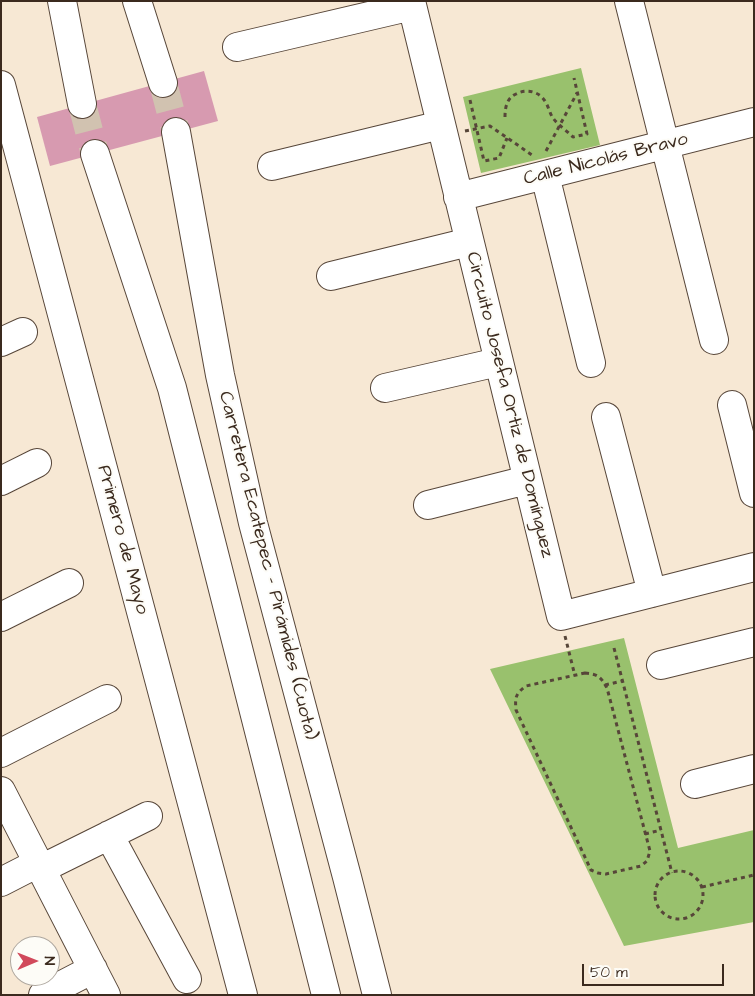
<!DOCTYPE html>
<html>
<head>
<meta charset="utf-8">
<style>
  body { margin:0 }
  #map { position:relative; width:755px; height:996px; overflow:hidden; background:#f7e8d4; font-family:"Architects Daughter",sans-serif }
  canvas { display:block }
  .frame { position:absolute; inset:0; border:2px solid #3b2a1e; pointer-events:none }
  .north { position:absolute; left:10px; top:936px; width:50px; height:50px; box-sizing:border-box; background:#fdfcf7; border:1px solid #afa8a0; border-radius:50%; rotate:89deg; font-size:14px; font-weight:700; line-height:20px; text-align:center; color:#3b2a1e }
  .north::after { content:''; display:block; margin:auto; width:18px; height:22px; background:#d1495b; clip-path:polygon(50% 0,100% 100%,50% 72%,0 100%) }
  .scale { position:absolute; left:582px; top:964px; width:142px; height:22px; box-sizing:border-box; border:2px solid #3b2a1e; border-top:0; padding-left:6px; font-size:15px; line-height:18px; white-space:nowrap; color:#3b2a1e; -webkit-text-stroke:4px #fdfcf7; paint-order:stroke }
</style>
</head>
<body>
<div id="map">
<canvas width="755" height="996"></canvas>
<div class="frame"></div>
<div class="north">N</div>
<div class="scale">50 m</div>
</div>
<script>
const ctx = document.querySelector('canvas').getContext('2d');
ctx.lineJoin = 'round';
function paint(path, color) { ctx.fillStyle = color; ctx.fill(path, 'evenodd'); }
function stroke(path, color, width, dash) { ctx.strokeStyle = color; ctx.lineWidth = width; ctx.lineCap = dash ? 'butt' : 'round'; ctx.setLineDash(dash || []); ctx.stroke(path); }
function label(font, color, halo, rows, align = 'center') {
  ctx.font = font + ' "Architects Daughter",sans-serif'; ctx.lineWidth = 4; ctx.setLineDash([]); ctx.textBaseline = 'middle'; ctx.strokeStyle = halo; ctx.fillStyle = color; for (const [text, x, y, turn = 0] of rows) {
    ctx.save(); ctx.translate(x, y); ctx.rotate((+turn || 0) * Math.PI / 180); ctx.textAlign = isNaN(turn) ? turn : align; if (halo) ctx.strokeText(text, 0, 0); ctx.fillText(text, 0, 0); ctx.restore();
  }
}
const green = new Path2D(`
  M581,68L600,145L481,173L463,97Z
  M624,638L678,848L754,830V922L624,946L490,669Z`);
const building = new Path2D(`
  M204,71L218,121L50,166L37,117Z`);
const highwayTunnel = new Path2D(`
  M163,83L176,132
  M82,104L95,154`);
const path = new Path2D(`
  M470,100L484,161L499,158L507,138
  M505,117C505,107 507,98 516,94C527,88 541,92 546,103C549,108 550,114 553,118C558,125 567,131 573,137L587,134L574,78
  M465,131L490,126L532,155
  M546,151L577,93
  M565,636L575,676
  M614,648L672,873
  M585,673C598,674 601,677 607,688L650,851L647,861L641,866L606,874L598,873L591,870L516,710C515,698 515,694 526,686Z
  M605,685L622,681
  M645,834L661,830
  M655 895a24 24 0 1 1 48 0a24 24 0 1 1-48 0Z
  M702,887L754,875`);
const minor = new Path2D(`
  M411,1L561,616L754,567
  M629,1L714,340
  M237,47L412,6
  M1,85L243,995
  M272,166L441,125
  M545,175L591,363
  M458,197L754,122
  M331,276L469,242
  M1,342L23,332
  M385,388L498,362
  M732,405L754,493
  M606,417L652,593
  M1,481L37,463
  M428,505L527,480
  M1,617L69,583
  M661,665L754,642
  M1,753L107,699
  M695,784L754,769
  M1,791L106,995
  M109,835L187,979
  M41,869L148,816
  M1,882L38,863
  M43,995L93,969`);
const highway = new Path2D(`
  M62,1L82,104
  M137,1L163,83
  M176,132L220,375L253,523L347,877L377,995
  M95,154L172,388L326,995`);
const streetNames = [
  ["Calle Nicolás Bravo",606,160,-14],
  ["Circuito Josefa Ortiz de Domínguez",509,405,76],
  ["Primero de Mayo",122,540,75],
  ["Carretera Ecatepec - Pirámides (Cuota)",267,566,76]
];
paint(green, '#99c16d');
paint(building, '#d79ab0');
stroke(highwayTunnel, '#d1c2b0', 28, [28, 14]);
stroke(minor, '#574639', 30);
stroke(highway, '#574639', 30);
stroke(path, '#574639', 3, [4, 4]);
stroke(minor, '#fff', 28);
stroke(highway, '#fff', 28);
label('19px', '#3b2a1e', '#fdfcf7', streetNames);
</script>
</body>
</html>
